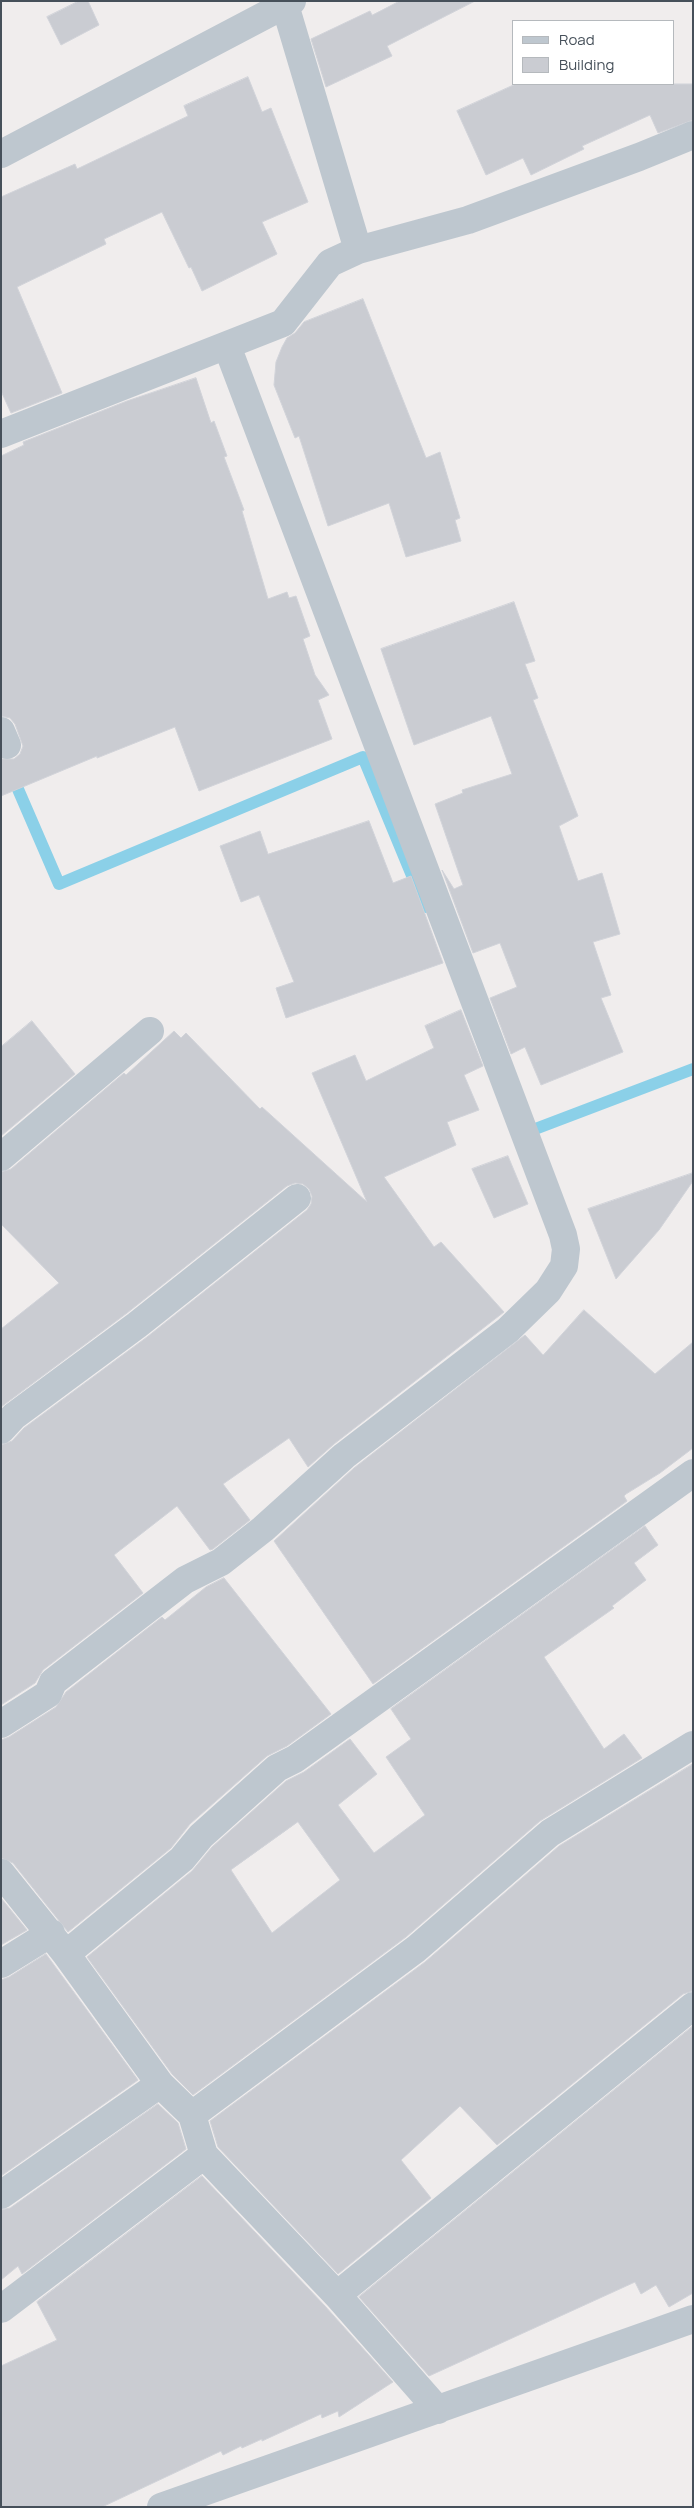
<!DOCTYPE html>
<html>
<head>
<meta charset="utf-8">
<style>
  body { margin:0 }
  #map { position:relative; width:694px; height:2508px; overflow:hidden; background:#f0eded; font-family:Manrope,sans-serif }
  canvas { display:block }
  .frame { position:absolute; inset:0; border:2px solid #46505a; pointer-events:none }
  .legend { position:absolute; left:512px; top:20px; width:162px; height:65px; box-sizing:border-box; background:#fff; border:1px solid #b5b9bd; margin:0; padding:6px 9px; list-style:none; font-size:15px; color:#46505a }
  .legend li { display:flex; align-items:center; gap:10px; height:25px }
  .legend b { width:25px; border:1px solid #b5b9bd }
</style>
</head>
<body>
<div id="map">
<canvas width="694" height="2508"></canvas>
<div class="frame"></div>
<ul class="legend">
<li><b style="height:6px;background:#bec7cf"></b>Road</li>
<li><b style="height:14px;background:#caccd2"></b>Building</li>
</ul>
</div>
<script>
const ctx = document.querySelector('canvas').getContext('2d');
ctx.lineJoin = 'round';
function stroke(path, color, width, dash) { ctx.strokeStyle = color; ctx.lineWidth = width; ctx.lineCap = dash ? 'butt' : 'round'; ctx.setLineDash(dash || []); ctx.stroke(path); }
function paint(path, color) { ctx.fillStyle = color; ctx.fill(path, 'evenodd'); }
const stream = new Path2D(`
  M11,773L59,884L363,757L425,907
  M522,1134L693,1069`);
const building = new Path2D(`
  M79,1H88L99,25L61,45L47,17Z
  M400,1H475L387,46L392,56L326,87L311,39L370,11L372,15Z
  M248,77L262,112L271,108L308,202L262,222L277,254L202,291L191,267L189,268L162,212L104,239L106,244L17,287L62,393L11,413L1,391V197L75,164L77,169L188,116L184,106Z
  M516,84H693V120L658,133L650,115L582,146L584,149L531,175L523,158L486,175L457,111Z
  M363,299L426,458L440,452L460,518L455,520L461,541L406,557L389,503L328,526L299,436L295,438L274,385L276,362L282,347L287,338L295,333L304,322Z
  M196,378L211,423L214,421L227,456L224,457L244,510L242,511L268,599L287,592L289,598L296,596L310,636L303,639L315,675L329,695L318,700L332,739L199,791L175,727L97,758V756L1,796V759H14L20,754L23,746L15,724L10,718L1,716V456L24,445L23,442L127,401Z
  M514,602L535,661L525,664L538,698L533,700L578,816L559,826L578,881L602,873L620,934L593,942L611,995L601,998L623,1052L541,1085L525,1047L511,1054L490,998L517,987L500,943L473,953L442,870L454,889L463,885L435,804L463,793L462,790L512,774L491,716L414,745L381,649Z
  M369,821L393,883L411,876L443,963L286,1018L276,988L294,982L259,895L241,902L220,846L260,831L268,854Z
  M461,1010L483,1066L464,1075L479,1110L447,1122L456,1145L384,1177L434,1247L441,1242L504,1312L334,1444L308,1467L289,1438L223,1484L250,1520L213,1549L210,1550L177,1506L114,1555L143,1593L43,1670L35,1683L1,1705V1445L12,1441L24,1428L147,1337L307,1210L311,1204L312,1196L309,1189L303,1184L295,1183L287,1186L127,1313L1,1407V1329L59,1283L1,1224V1172L11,1169L124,1073L126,1075L174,1031L181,1038L186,1033L260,1109L262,1107L367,1202L312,1073L355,1055L366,1081L434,1048L425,1026Z
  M32,1021L75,1074L1,1136V1047Z
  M508,1156L528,1204L494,1218L472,1169Z
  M693,1173V1181L659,1230L616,1279L588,1209Z
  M584,1310L655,1374L693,1342V1448L660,1473L626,1494L624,1496L627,1501L373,1684L274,1541L354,1468L525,1335L543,1355Z
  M645,1526L658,1545L634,1563L646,1580L612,1606L614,1608L544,1657L604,1749L624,1734L642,1758L540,1821L406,1937L193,2095L172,2074L87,1957L192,1871L212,1847L286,1781L304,1772L350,1739L377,1774L338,1805L374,1853L425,1815L386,1757L411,1739L391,1709ZM298,1822L340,1880L272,1933L231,1870Z
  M224,1578L331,1714L287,1746L267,1756L190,1824L171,1848L68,1932L13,1863L1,1858V1740L9,1737L56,1707L66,1692L162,1617L165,1620L206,1587Z
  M693,1764V1991L683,1994L497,2145L460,2106L401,2160L431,2198L338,2274L218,2147L210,2121L425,1962L559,1846Z
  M1,1898L27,1930L1,1945Z
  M46,1954L138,2080L1,2176V1980L9,1977Z
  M693,2026V2293L669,2307L656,2285L641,2294L635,2282L429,2376L359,2297Z
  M158,2104L178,2123L186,2149L22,2274L18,2266L1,2280V2210L10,2208Z
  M202,2176L325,2306L393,2382L339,2417L338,2411L322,2418L321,2414L262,2441V2439L242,2448L241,2446L223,2455L221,2451L102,2507H1V2366L57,2340L37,2302Z`);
const minor = new Path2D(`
  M285,5L358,250
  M1,154L292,1
  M1,434L283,323L330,263L358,250L468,220L639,157L693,135
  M1,731L7,745
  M1,1157L150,1031
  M1,1430L14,1416L137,1325L297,1198
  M1,1724L48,1694L53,1682L185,1580L221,1562L263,1529L344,1456L508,1330L548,1291L564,1266L566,1249L563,1235L227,346
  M1,1873L66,1954L160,2084L192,2115L204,2155L337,2295L438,2410
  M66,1954L182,1859L201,1836L277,1768L295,1759L693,1473
  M1,1964L51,1933
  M192,2115L416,1949L550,1833L693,1745
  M1,2195L160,2084
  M337,2295L693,2006
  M1,2309L204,2155
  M161,2507L693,2319`);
stroke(stream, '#8bd0e8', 12);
paint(building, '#caccd2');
stroke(building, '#d1d3d9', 1);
stroke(minor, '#bec7cf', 28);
</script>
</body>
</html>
